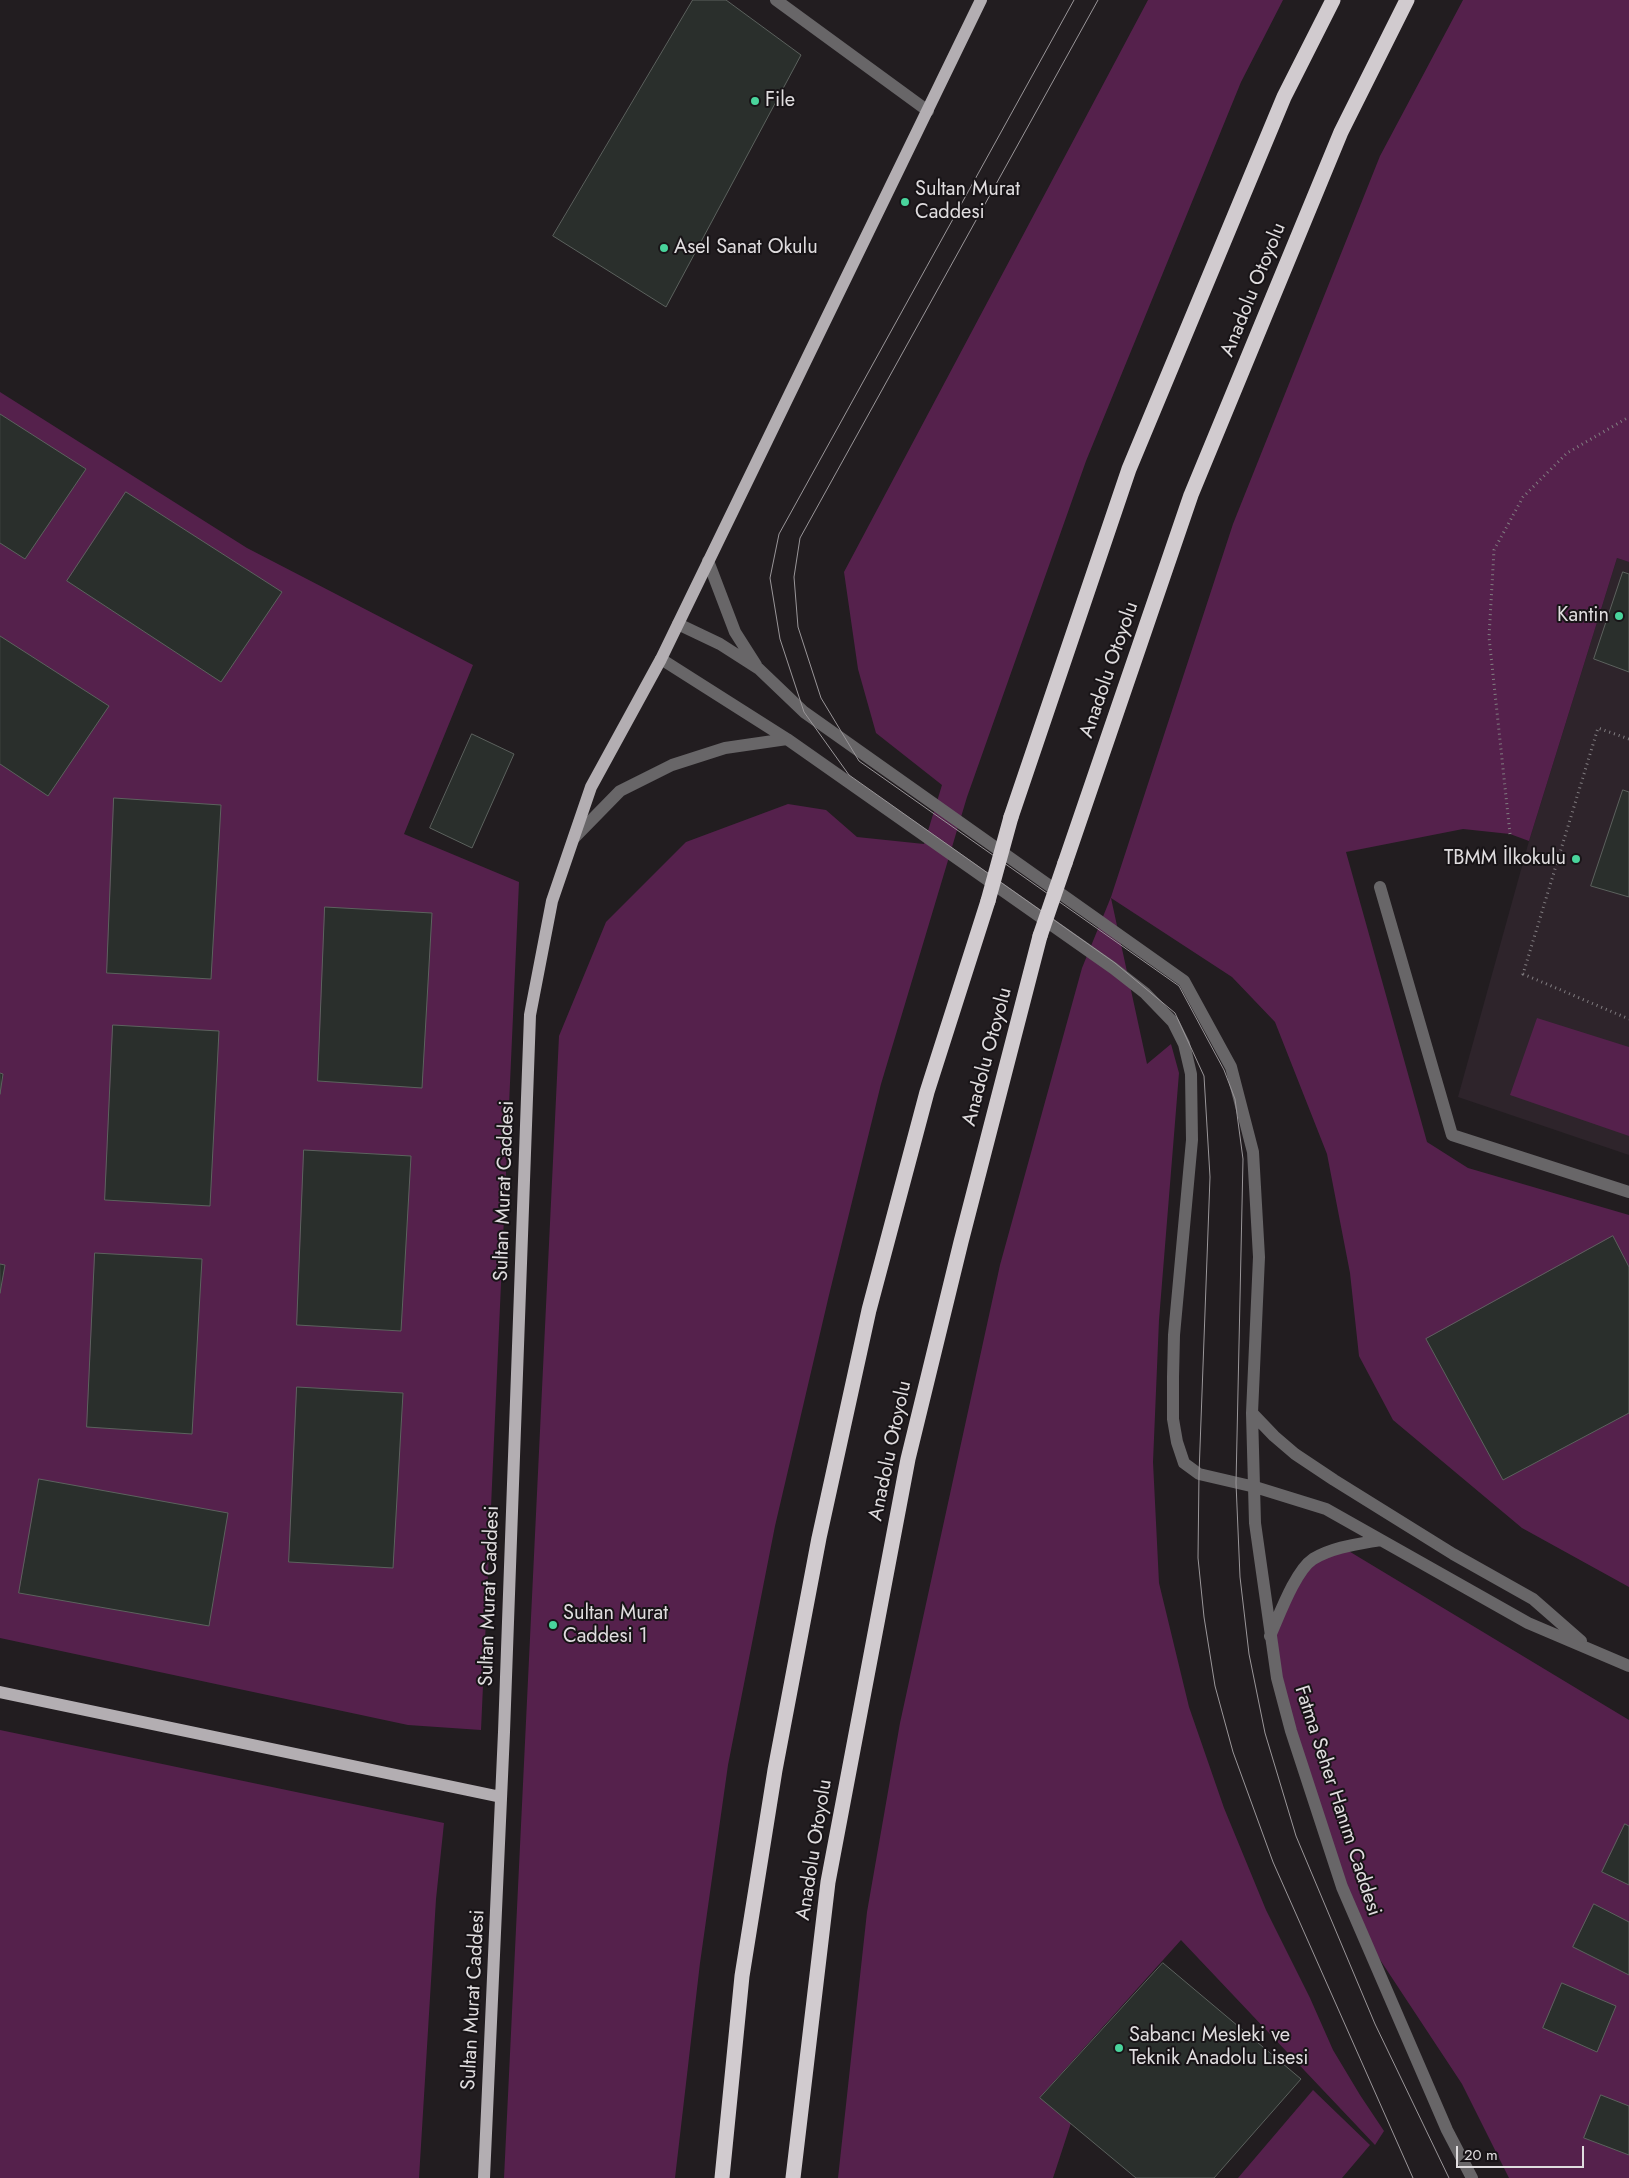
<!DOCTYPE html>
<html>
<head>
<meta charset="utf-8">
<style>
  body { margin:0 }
  #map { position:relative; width:1629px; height:2178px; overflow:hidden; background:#221d20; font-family:Jost,sans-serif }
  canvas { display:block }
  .scale { position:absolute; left:1456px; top:2146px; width:128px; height:22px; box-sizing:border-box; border:2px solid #e0dddf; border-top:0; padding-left:6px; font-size:15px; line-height:18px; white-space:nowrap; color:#e0dddf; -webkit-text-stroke:4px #181417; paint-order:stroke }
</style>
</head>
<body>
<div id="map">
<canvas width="1629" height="2178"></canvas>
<div class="scale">20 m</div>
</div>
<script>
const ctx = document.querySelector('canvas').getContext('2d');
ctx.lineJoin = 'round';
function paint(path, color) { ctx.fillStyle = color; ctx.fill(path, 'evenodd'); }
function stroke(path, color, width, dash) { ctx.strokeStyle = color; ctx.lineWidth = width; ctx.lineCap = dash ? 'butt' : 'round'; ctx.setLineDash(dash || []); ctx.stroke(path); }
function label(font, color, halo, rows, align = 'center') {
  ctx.font = font + ' Jost,sans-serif'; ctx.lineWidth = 4; ctx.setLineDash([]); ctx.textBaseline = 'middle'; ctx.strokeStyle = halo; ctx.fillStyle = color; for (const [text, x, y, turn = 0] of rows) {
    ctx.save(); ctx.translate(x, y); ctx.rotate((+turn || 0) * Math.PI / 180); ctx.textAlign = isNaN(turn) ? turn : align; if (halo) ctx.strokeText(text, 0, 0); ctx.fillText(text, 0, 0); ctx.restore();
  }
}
const built = new Path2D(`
  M1617,558L1629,562V1155L1458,1097L1529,841Z`);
const green = new Path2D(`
  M1148,0H1283L1241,82L1086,461L967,797L881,1084L829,1295L775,1526L728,1765L700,1963L675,2178H504L559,1036L606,922L686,842L788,804L826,810L857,837L924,844L942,785L876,733L858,669L844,572Z
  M1463,0H1629V562L1617,558L1529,841L1510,834L1463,829L1346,852L1427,1142L1468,1168L1629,1215V1587L1522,1528L1393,1420L1359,1356L1350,1273L1327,1154L1275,1022L1232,977L1111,898L1147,1064L1171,1044L1179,1073L1159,1320L1153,1462L1159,1583L1189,1707L1224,1808L1266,1910L1310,1998L1333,2050L1360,2095L1384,2131L1375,2145L1181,1940L1040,2097L1071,2123L1053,2178H838L867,1912L900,1723L1000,1265L1082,968L1111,897L1233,524L1380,156Z
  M0,392L247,548L473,665L404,834L519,882L481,1730L408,1725L0,1638Z
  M1537,1018L1629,1047V1136L1510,1095Z
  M1342,1547L1629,1720V2178H1509L1462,2084L1367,1940L1291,1731L1270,1636L1312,1560Z
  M0,1730L444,1823L436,1899L419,2178H0Z
  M1313,2090L1370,2145L1342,2178H1238Z`);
const building = new Path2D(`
  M693,0H726L801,55L666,307L553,236Z
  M0,414L86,469L25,559L0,543Z
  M126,492L282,592L221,682L67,581Z
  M1623,572L1629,574V672L1594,659Z
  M0,636L109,706L48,796L0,764Z
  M472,734L514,754L472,848L430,828Z
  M1623,790L1629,792V897L1591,886Z
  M114,798L221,805L211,979L107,973Z
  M325,907L432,913L422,1088L318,1081Z
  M113,1025L219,1031L210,1206L105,1200Z
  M0,1073L3,1074L0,1094Z
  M304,1150L411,1156L401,1331L297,1325Z
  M1613,1236L1629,1267V1413L1503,1480L1426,1339Z
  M95,1253L202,1259L192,1434L87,1427Z
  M0,1264L5,1265L0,1293Z
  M297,1387L403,1393L393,1568L289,1562Z
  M39,1479L228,1513L209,1626L19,1593Z
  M1625,1824L1629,1826V1885L1602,1872Z
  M1594,1904L1629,1922V1975L1573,1947Z
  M1163,1963L1301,2079L1214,2178H1136L1040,2098Z
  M1562,1983L1616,2006L1597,2052L1543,2028Z
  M1601,2095L1629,2106V2155L1584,2138Z`);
const path = new Path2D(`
  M1629,739L1598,728L1523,974L1629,1019
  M1510,834L1489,637L1494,550L1523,497L1567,453L1629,417`);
const minor = new Path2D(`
  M776,0L928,111
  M708,561L735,632L756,665
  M678,624L720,644L759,669L804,712L1184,981L1231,1067L1253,1152L1259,1257L1252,1413L1255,1523L1277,1678L1291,1731L1342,1887L1447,2130L1472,2178
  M661,659L787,739L1113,968L1145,993L1173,1022L1184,1044L1191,1074L1192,1140L1174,1335L1173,1377V1419L1177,1442L1184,1463L1199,1474L1255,1487L1326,1509L1528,1623L1629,1666
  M574,838L620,791L672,765L725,748L787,739
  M1380,887L1452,1135L1629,1192
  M1252,1413L1274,1436L1295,1454L1334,1480L1453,1554L1533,1599L1581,1641
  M1270,1636C1279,1616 1295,1571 1313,1559C1333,1547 1358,1544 1380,1540`);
const major = new Path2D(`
  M0,1692L501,1797
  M484,2178L504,1732L530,1015L552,901L591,787L661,659L981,0`);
const highway = new Path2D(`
  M1011,817L1129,469L1284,97L1333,0
  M1065,863L1191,495L1341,132L1407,0
  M722,2178L742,1976L775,1770L819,1538L869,1310L927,1092L988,901
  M793,2178L828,1882L908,1459L961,1242L1040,936`);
const tram = new Path2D(`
  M1074,0L779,534L770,578L780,639L804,712L849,775L1115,963L1175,1013L1204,1076L1210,1177L1199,1474L1198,1558L1204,1617L1215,1686L1233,1752L1273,1862L1413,2178
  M1098,0L800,538L794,577L798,627L821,698L859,761L1179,986L1224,1070L1235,1099L1243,1159L1236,1483L1240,1577L1249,1654L1265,1733L1296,1836L1375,2024L1449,2178`);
const highwayBridge = new Path2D(`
  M988,901L1011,817
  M1040,936L1065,863`);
const markers = [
  [755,101,5,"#49d49c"],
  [905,202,5,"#49d49c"],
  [664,248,5,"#49d49c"],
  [1619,616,5,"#49d49c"],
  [1576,859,5,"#49d49c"],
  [553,1625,5,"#49d49c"],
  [1119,2048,5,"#49d49c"]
];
const poiNames = [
  ["File",765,101],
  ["Sultan Murat",915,190],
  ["Caddesi",915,213],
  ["Asel Sanat Okulu",674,248],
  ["Kantin",1609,616,"right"],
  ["TBMM İlkokulu",1566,859,"right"],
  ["Sultan Murat",563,1614],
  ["Caddesi 1",563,1637],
  ["Sabancı Mesleki ve",1129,2036],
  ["Teknik Anadolu Lisesi",1129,2059]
];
const streetNames = [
  ["Anadolu Otoyolu",1254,290,-68],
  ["Anadolu Otoyolu",1110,670,-71],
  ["Anadolu Otoyolu",988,1057,-75],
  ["Sultan Murat Caddesi",505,1191,-88],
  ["Anadolu Otoyolu",891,1451,-78],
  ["Sultan Murat Caddesi",490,1596,-88],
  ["Fatma Seher Hanım Caddesi",1337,1801,72],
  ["Anadolu Otoyolu",815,1850,-81],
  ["Sultan Murat Caddesi",474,2000,-87]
];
paint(built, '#2e242b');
paint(green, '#55214c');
paint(building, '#2a2f2c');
stroke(building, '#5c625e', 1);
stroke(path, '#817d80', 3, [1, 4]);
stroke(minor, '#686668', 12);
stroke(major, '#b3aeb2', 12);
stroke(highway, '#d1cbcf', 15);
stroke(tram, '#9a9699', 1);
stroke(highwayBridge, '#d1cbcf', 15);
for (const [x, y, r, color] of markers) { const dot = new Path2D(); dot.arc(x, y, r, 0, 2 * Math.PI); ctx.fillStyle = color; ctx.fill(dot); stroke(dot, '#181417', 2); }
label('20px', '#e0dddf', '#181417', poiNames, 'left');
label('20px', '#e0dddf', '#181417', streetNames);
</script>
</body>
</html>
